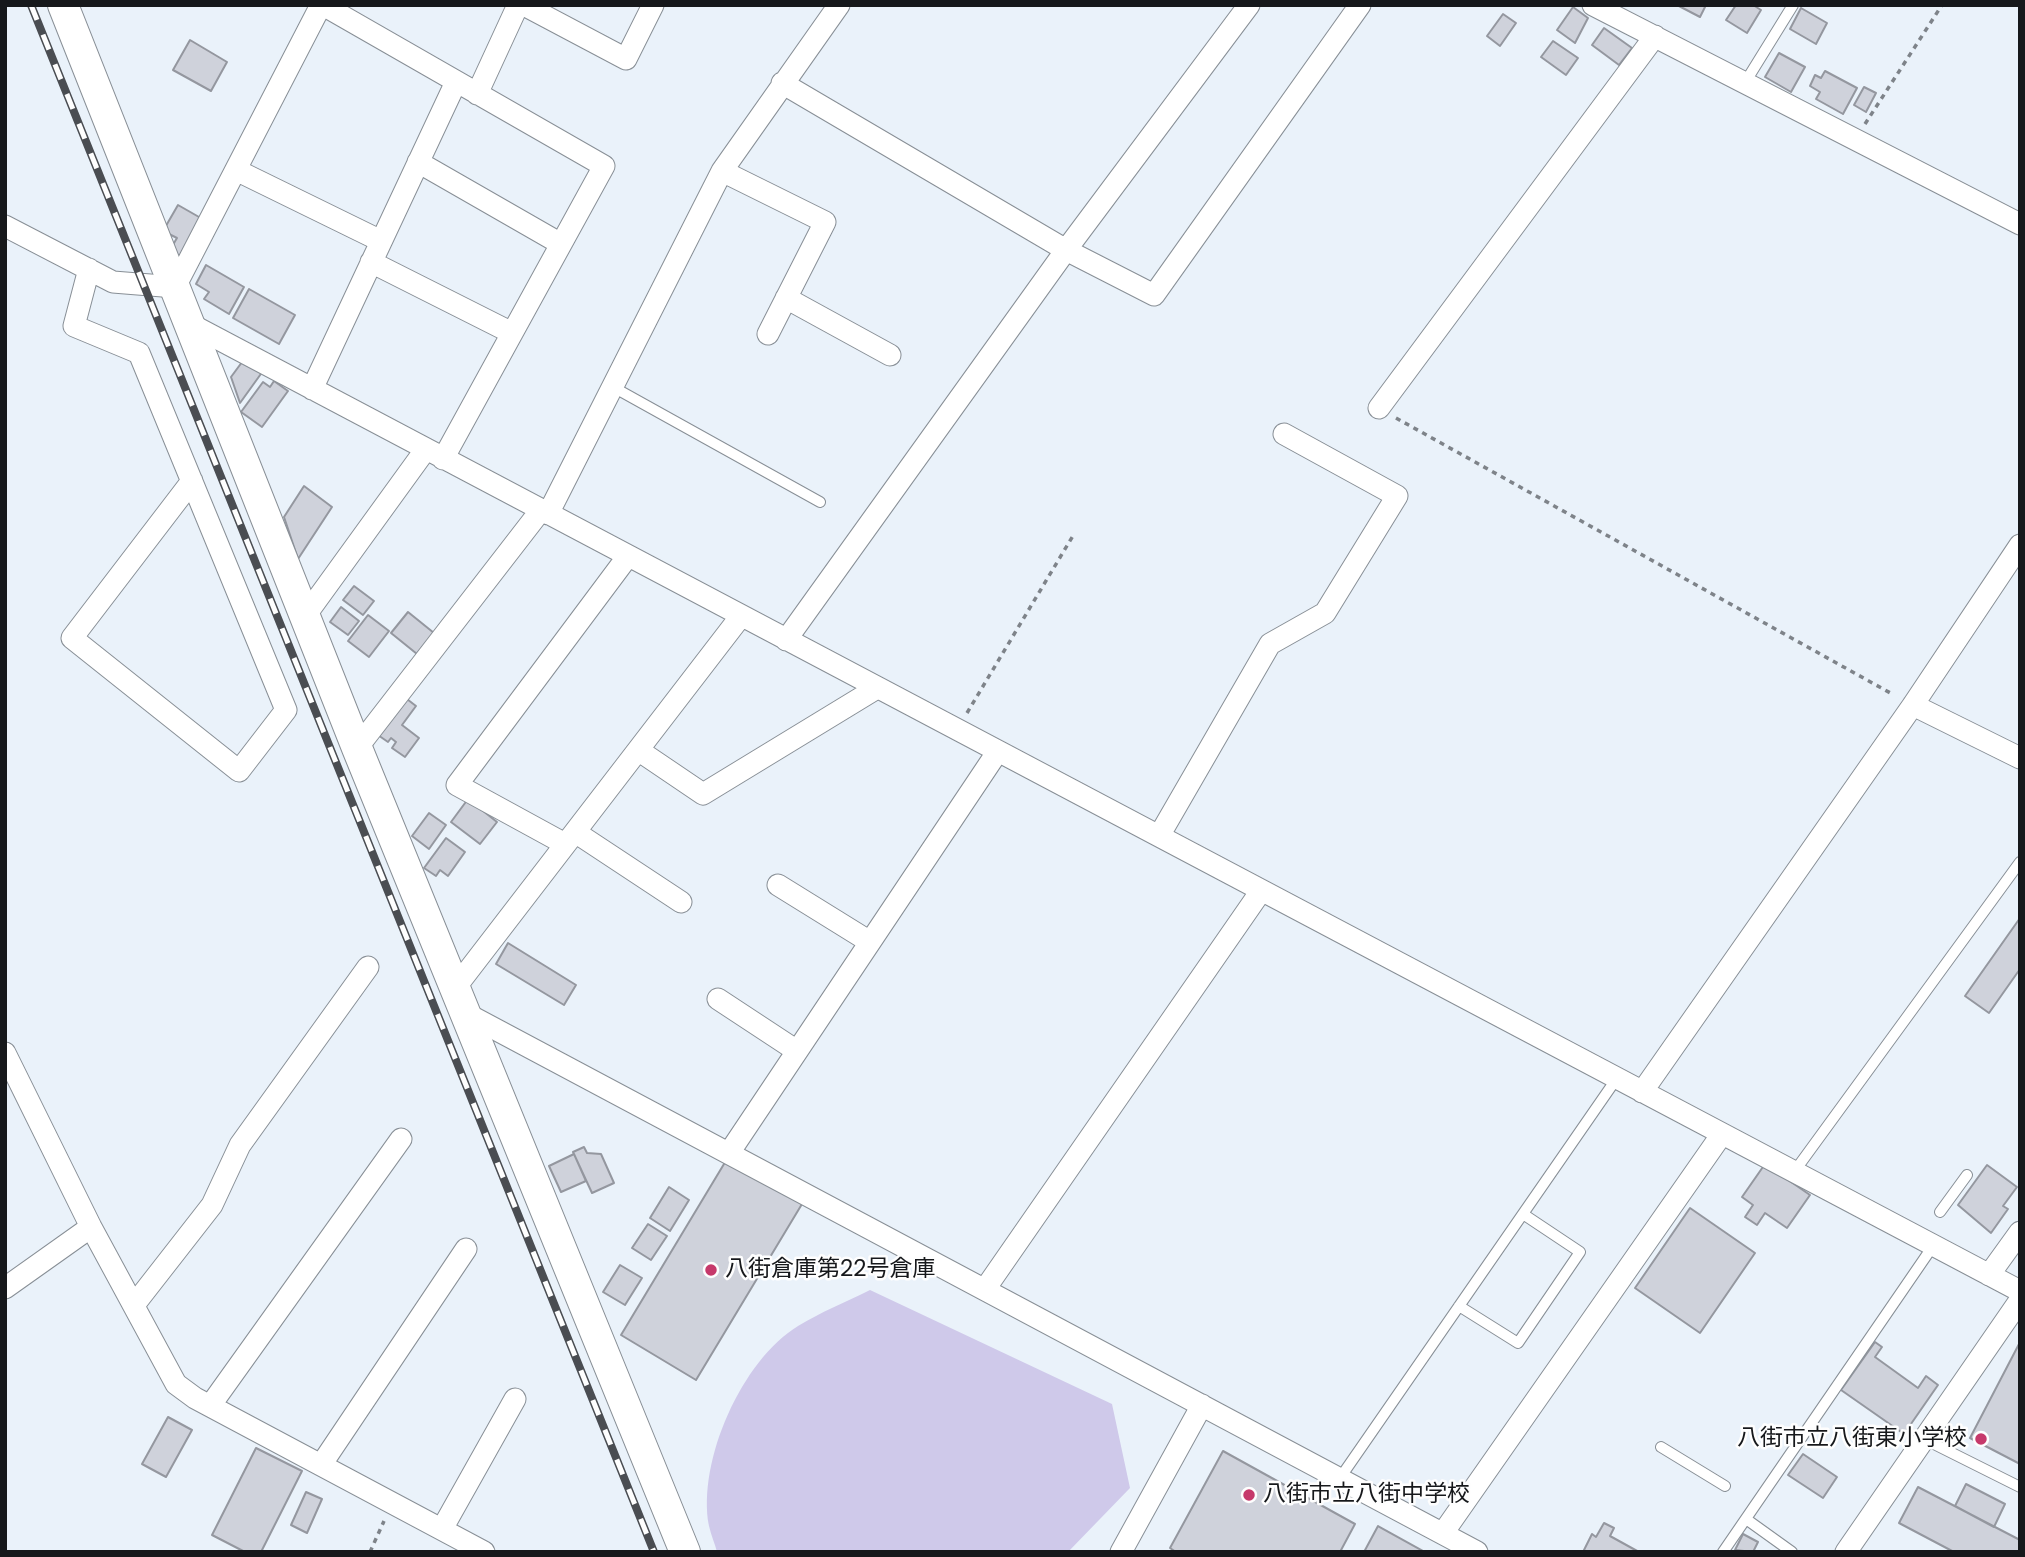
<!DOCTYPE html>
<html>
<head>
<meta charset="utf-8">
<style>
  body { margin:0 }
  #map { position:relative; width:2025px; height:1557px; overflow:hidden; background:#eaf2fa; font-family:Poppins,sans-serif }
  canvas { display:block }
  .frame { position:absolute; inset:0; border:7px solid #16181b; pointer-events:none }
</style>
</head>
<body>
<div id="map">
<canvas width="2025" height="1557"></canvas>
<div class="frame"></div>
</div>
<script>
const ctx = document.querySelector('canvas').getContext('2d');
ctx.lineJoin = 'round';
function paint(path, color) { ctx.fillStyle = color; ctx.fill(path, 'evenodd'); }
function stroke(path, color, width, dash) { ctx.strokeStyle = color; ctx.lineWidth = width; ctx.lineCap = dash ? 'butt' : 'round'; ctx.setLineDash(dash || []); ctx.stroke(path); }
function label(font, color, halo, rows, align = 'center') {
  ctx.font = font + ' Poppins,"Noto Sans JP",sans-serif'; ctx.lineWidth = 5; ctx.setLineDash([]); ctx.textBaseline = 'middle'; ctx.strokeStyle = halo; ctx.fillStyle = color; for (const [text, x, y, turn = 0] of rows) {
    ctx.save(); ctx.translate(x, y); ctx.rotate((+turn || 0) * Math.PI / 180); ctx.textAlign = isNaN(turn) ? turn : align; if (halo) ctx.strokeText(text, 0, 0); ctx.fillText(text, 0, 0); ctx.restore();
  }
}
const green = new Path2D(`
  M870,1290L1112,1404L1130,1488L1068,1552H717C715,1544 711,1535 709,1526C697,1461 742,1360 798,1326C821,1312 846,1302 870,1290Z`);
const building = new Path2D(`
  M1677,5H1706L1700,17Z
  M1736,5H1753L1761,10L1747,33L1726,20Z
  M1573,7L1588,18L1575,43L1557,30Z
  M1801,8L1827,23L1816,44L1790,29Z
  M1503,14L1516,23L1500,46L1487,36Z
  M1604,28L1632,48L1619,65L1592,45Z
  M190,40L227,62L211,91L173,70Z
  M1553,41L1578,58L1566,75L1541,57Z
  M1779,53L1805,67L1791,92L1765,77Z
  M1825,71L1857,88L1843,114L1816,99L1820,92L1810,86L1815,75L1821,78Z
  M1864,87L1876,93L1866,112L1854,105Z
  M178,205L206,221L183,261L168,253L177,238L163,231Z
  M206,265L244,287L229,314L204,299L209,292L196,284Z
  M249,289L295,315L279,344L233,318Z
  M245,358L263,371L240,403L231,377Z
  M274,381L288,391L262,427L241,412L263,382L270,387Z
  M304,486L332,507L298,559L284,517Z
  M354,586L374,601L363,615L343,600Z
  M341,607L359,621L348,635L330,622Z
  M408,612L434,633L417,654L391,633Z
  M368,615L389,631L369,657L348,641Z
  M403,696L416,706L402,725L419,738L405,757L392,748L396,742L391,738L388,742L375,733Z
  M468,799L497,822L480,844L451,822Z
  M429,813L446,825L429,849L412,836Z
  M446,838L465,852L448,876L440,870L436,876L424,868Z
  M2020,918V969L1989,1013L1965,996Z
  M508,943L576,985L564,1005L496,964Z
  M584,1147L587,1153L601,1154L614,1183L592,1193L573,1152Z
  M574,1154L586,1181L561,1192L549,1166Z
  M727,1159L802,1204L696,1380L621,1335Z
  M1765,1164L1810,1195L1787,1228L1765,1213L1757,1225L1745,1217L1753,1205L1742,1197Z
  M1987,1165L2017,1187L2003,1206L2008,1209L1991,1233L1958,1205Z
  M669,1187L689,1200L670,1231L650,1218Z
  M1690,1208L1755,1253L1700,1333L1635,1288Z
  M648,1224L667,1236L651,1260L632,1248Z
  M620,1265L642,1278L625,1305L603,1292Z
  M1875,1342L1882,1347L1875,1357L1918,1388L1926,1376L1938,1385L1904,1434L1841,1390Z
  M2019,1344H2020V1464L1970,1438Z
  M168,1417L192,1430L166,1477L142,1464Z
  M256,1448L302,1471L261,1552H245L212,1535Z
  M1223,1451L1355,1524L1340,1552H1176L1170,1548Z
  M1803,1454L1837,1477L1823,1498L1788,1475Z
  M1966,1484L2005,1504L1994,1527L1955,1506Z
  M1918,1487L2020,1540V1552H1954L1899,1523Z
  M306,1492L322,1499L307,1533L291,1525Z
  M1604,1523L1614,1528L1610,1536L1639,1552H1583L1592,1534L1596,1537Z
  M1378,1526L1425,1552H1364Z
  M1743,1534L1758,1542L1753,1552L1735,1550Z`);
const path = new Path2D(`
  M1865,124L1942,5
  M1396,418L1894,695
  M967,713L1074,534
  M370,1552L384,1521`);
const lane = new Path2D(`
  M1746,81L1793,5
  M613,387L820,502
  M1794,1172L2020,862
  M1940,1212L1967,1175
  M1459,1306L1518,1343L1580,1252L1523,1214
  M1924,1439L2020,1487
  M1661,1447L1725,1486
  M1340,1478L1617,1078
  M1746,1519L1792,1552
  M1723,1552L1933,1246`);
const street = new Path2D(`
  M323,5L604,166L443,459
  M524,5L626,59L653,5
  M1593,5L2020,224
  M782,83L1066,250L1154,295L1360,5
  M477,94L518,5
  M418,162L561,244
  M236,170L381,241
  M722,171L825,222L768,334
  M5,226L113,282L175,287L321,5
  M371,262L512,333
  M89,269L74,326L139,353L286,710L239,771L72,638L192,481
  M786,298L890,355
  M190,324L2020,1291
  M312,389L456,82
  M1379,408L1655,36
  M548,514L722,171L839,5
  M305,616L426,449
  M786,640L1066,250L1249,5
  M1913,705L2020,758
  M357,748L541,510
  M638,750L703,794L877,688
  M575,832L681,902
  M1159,836L1270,644L1325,613L1397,496L1284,434
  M565,844L457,785L628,556
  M778,885L870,942
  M455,988L741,616
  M718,999L797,1051
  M465,1013L1477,1552
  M5,1053L91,1227L176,1384L195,1398L484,1552
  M1642,1092L1913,705L2020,545
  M729,1153L998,751
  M1989,1275L2020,1232
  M5,1288L91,1227
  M985,1289L1261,891
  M134,1305L212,1205L240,1145L368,967
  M210,1406L401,1139
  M321,1465L466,1249
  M442,1529L515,1399
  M1443,1533L1722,1134
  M1121,1552L1202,1405
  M1846,1552L2020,1300`);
const secondary = new Path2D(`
  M63,5L357,748L685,1552`);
const rail = new Path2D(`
  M31,5L654,1552`);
const markers = [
  [711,1270,7,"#c6396b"],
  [1981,1439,7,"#c6396b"],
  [1249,1495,7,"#c6396b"]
];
const poiNames = [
  ["八街倉庫第22号倉庫",725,1270],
  ["八街市立八街東小学校",1967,1439,"right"],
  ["八街市立八街中学校",1263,1495]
];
paint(green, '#cfc9ea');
paint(building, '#cfd2db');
stroke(building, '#94979f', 2);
stroke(lane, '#888f96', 12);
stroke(street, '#888f96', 23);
stroke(secondary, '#888f96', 32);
stroke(path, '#7e8389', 3.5, [5, 5]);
stroke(lane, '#fff', 10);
stroke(street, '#fff', 21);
stroke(secondary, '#fff', 30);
stroke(rail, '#4a4d52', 8);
stroke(rail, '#fefefe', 5, [16]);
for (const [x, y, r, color] of markers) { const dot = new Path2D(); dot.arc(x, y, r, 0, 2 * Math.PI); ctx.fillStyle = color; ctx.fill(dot); stroke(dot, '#fefefe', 2.5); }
label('23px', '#16181b', '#fefefe', poiNames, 'left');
</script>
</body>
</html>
